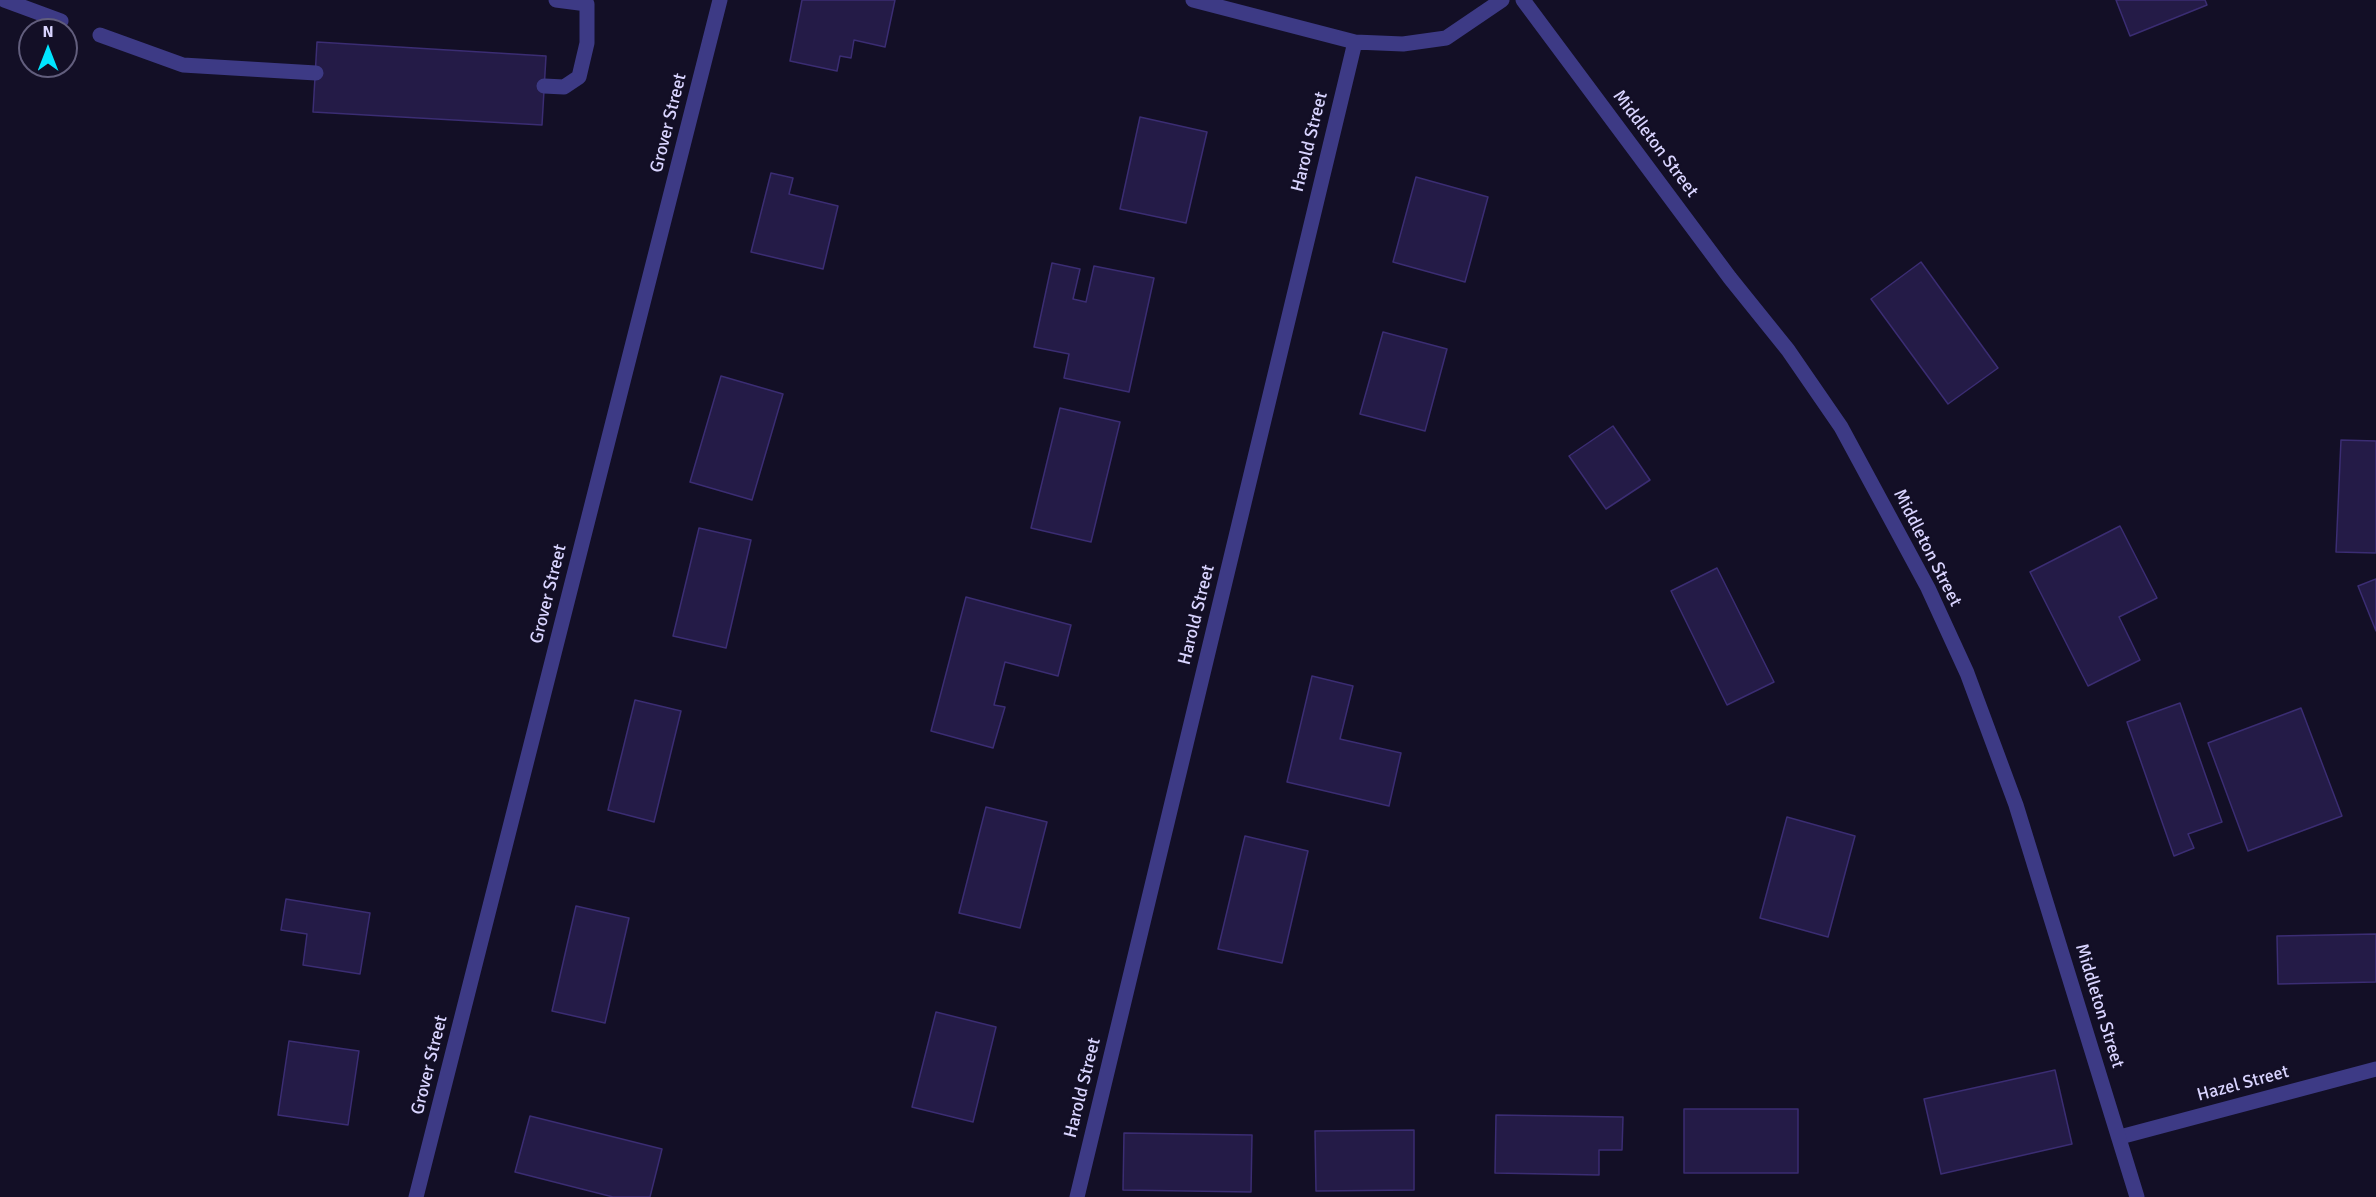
<!DOCTYPE html>
<html>
<head>
<meta charset="utf-8">
<style>
  body { margin:0 }
  #map { position:relative; width:2376px; height:1197px; overflow:hidden; background:#130f26; font-family:Signika,sans-serif }
  canvas { display:block }
  .north { position:absolute; left:18px; top:18px; width:60px; height:60px; box-sizing:border-box; background:#130f26; border:2px solid #625e7d; border-radius:50%; rotate:0deg; font-size:16px; font-weight:700; line-height:24px; text-align:center; color:#d9d4ff }
  .north::after { content:''; display:block; margin:auto; width:21px; height:27px; background:#00e5ff; clip-path:polygon(50% 0,100% 100%,50% 72%,0 100%) }
</style>
</head>
<body>
<div id="map">
<canvas width="2376" height="1197"></canvas>
<div class="north">N</div>
</div>
<script>
const ctx = document.querySelector('canvas').getContext('2d');
ctx.lineJoin = 'round';
function paint(path, color) { ctx.fillStyle = color; ctx.fill(path, 'evenodd'); }
function stroke(path, color, width, dash) { ctx.strokeStyle = color; ctx.lineWidth = width; ctx.lineCap = dash ? 'butt' : 'round'; ctx.setLineDash(dash || []); ctx.stroke(path); }
function label(font, color, halo, rows, align = 'center') {
  ctx.font = font + ' Signika,sans-serif'; ctx.lineWidth = 4.5; ctx.setLineDash([]); ctx.textBaseline = 'middle'; ctx.strokeStyle = halo; ctx.fillStyle = color; for (const [text, x, y, turn = 0] of rows) {
    ctx.save(); ctx.translate(x, y); ctx.rotate((+turn || 0) * Math.PI / 180); ctx.textAlign = isNaN(turn) ? turn : align; if (halo) ctx.strokeText(text, 0, 0); ctx.fillText(text, 0, 0); ctx.restore();
  }
}
const building = new Path2D(`
  M802,0H895L885,47L854,40L851,58L840,56L837,71L790,61Z
  M2116,0H2205L2207,5L2130,36Z
  M317,42L546,56L542,125L313,112Z
  M1140,117L1207,132L1186,223L1120,209Z
  M771,173L793,178L789,194L838,206L823,269L751,252Z
  M1416,177L1488,197L1465,282L1393,262Z
  M1921,262L1998,368L1948,404L1871,299Z
  M1052,263L1080,269L1073,299L1086,302L1094,266L1154,278L1129,392L1064,378L1069,354L1034,347Z
  M1383,332L1447,349L1425,431L1360,414Z
  M721,376L783,394L752,500L690,482Z
  M1060,408L1120,422L1091,542L1031,528Z
  M1613,426L1650,480L1606,509L1569,456Z
  M2341,440L2376,441V553L2336,552Z
  M2120,526L2157,598L2119,617L2140,660L2088,686L2030,572Z
  M699,528L751,540L726,648L673,636Z
  M1717,568L1774,682L1727,705L1671,591Z
  M2376,579V631L2358,586Z
  M966,597L1071,625L1058,676L1005,662L994,705L1005,707L993,748L931,731Z
  M1312,676L1353,686L1340,739L1401,753L1389,806L1287,782Z
  M635,700L681,711L654,822L608,810Z
  M2180,703L2222,822L2188,834L2194,848L2174,856L2127,722Z
  M2301,708L2342,816L2248,851L2208,743Z
  M986,807L1047,822L1020,928L959,913Z
  M1787,817L1855,836L1828,937L1760,918Z
  M1245,836L1308,851L1282,963L1218,949Z
  M286,899L370,913L360,974L303,965L307,934L281,930Z
  M576,906L629,918L605,1023L552,1011Z
  M2376,934V982L2278,984L2277,936Z
  M936,1012L996,1027L973,1122L912,1107Z
  M289,1041L359,1051L348,1125L278,1115Z
  M2055,1070L2072,1144L1941,1174L1924,1099Z
  M1684,1109H1798V1173H1684Z
  M1496,1115L1623,1117L1622,1150H1599V1175L1495,1173Z
  M530,1116L662,1149L650,1197H613L515,1172Z
  M1414,1130V1190L1316,1191L1315,1131Z
  M1124,1133L1252,1135L1251,1192L1123,1190Z`);
const service = new Path2D(`
  M4,0L61,21
  M100,35L183,65L316,73
  M544,86L564,87L579,77L587,43V4L556,0`);
const minor = new Path2D(`
  M1193,0L1355,42L1403,44L1446,38L1502,0
  M2120,1137L2376,1069
  M416,1197L720,0
  M1077,1197L1355,42`);
const tertiary = new Path2D(`
  M1523,0L1730,278L1788,350L1841,427L1928,588L1967,673L2016,805L2137,1197`);
const streetNames = [
  ["Grover Street",669,123,-76],
  ["Harold Street",1310,142,-76],
  ["Middleton Street",1655,144,53],
  ["Middleton Street",1927,548,63],
  ["Grover Street",549,594,-76],
  ["Harold Street",1197,615,-76],
  ["Middleton Street",2099,1006,73],
  ["Grover Street",430,1065,-76],
  ["Hazel Street",2243,1084,-15],
  ["Harold Street",1083,1088,-76]
];
paint(building, '#241b47');
stroke(building, '#3b2d73', 1.5);
stroke(service, '#3d3a85', 15);
stroke(minor, '#3d3a85', 15);
stroke(tertiary, '#3d3a85', 15);
label('18px', '#d9d4ff', '#130f26', streetNames);
</script>
</body>
</html>
